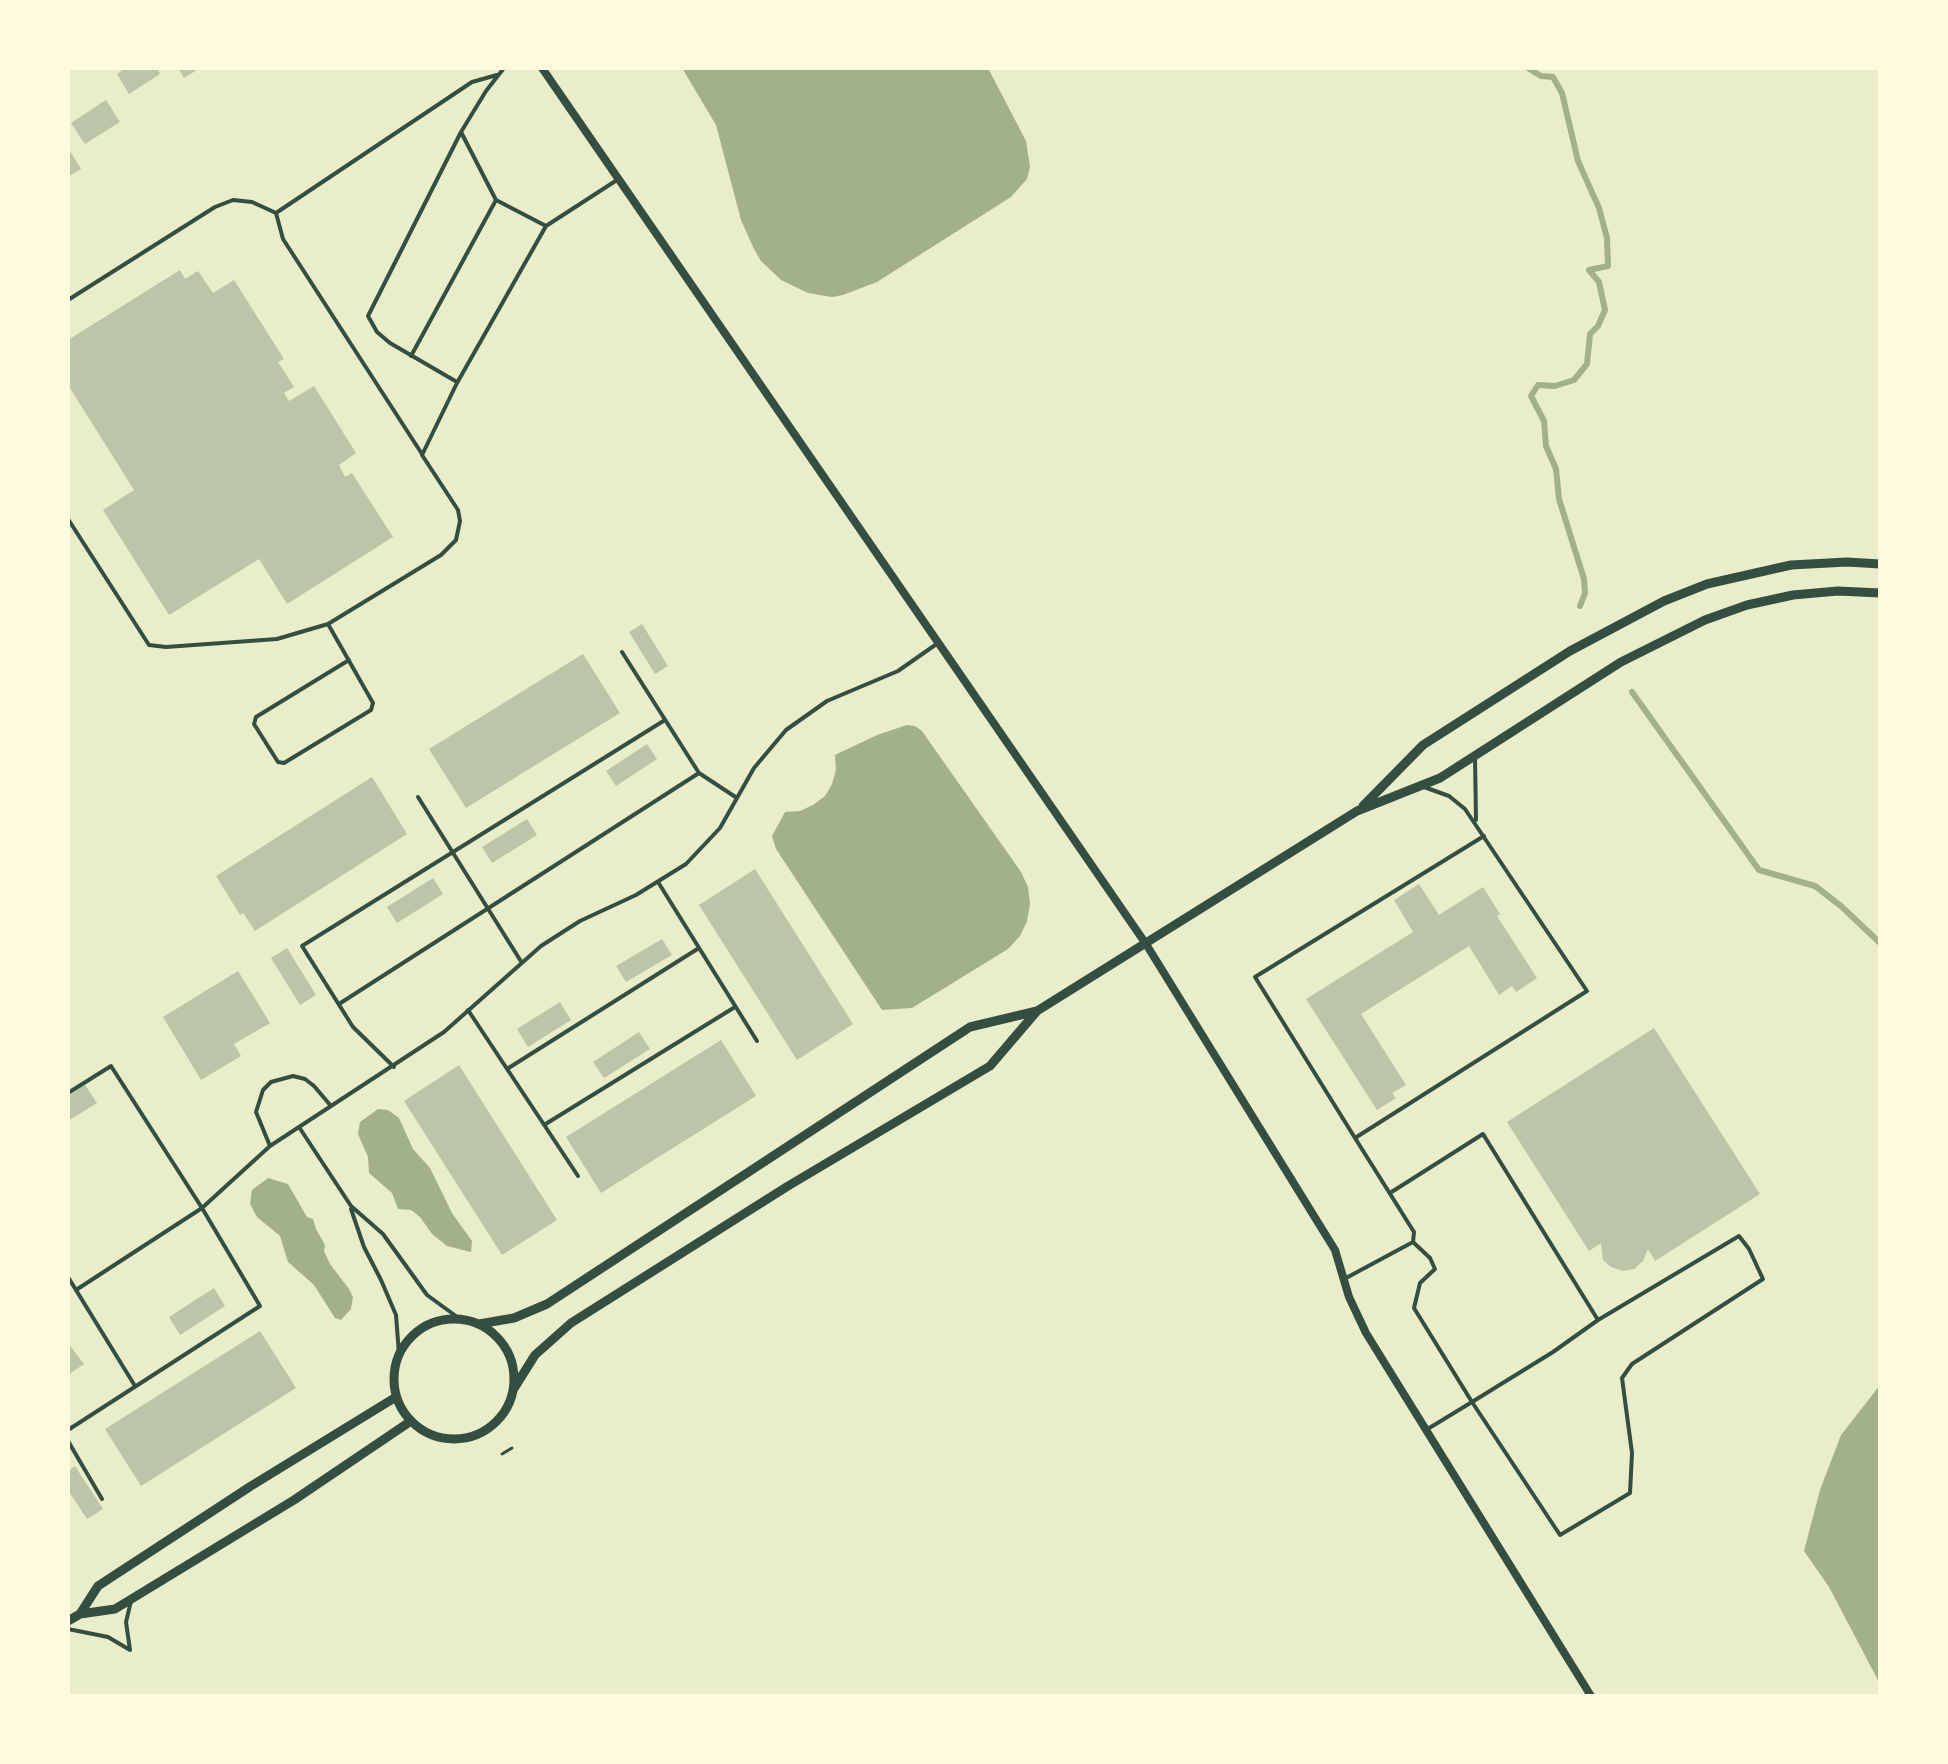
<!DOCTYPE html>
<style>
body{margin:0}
#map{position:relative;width:1948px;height:1764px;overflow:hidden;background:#e9edc9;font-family:"Golos Text",sans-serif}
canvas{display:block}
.frame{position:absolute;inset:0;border:70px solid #fefae0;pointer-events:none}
</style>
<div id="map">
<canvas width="1948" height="1764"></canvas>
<div class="frame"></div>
</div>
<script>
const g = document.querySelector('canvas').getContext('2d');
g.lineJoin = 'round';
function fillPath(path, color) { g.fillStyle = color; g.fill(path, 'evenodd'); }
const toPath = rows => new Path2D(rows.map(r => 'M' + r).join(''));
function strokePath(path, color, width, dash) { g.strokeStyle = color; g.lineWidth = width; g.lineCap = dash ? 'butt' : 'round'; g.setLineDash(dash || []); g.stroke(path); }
const water = toPath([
 [682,68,988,68,1026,141,1030,167,1027,179,1011,197,877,282,843,295,832,297,808,293,781,280,761,261,754,249,741,220,716,125],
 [907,725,915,726,922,731,1021,872,1028,887,1030,904,1027,921,1020,936,1008,949,912,1008,882,1010,776,849,772,836,785,812,800,811,813,805,825,796,832,784,836,770,835,755,877,735],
 [378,1109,388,1110,399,1118,413,1149,430,1168,452,1213,472,1241,471,1252,447,1246,432,1234,420,1217,411,1210,398,1209,392,1193,369,1173,368,1157,358,1134,360,1122],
 [268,1178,288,1184,307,1217,313,1219,316,1229,325,1245,324,1251,330,1264,349,1289,353,1297,351,1309,341,1320,335,1318,314,1285,288,1262,280,1236,257,1217,250,1204,252,1190],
 [1880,1385,1880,1684,1829,1587,1804,1551,1820,1490,1841,1435]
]);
const stream = toPath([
 [1528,68,1541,76,1553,77,1562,93,1578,161,1599,208,1607,238,1608,266,1589,270,1599,282,1605,310,1598,326,1590,334,1587,364,1574,380,1555,386,1538,385,1531,396,1544,421,1546,446,1556,469,1559,499,1584,579,1585,593,1580,606],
 [1632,692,1759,870,1815,886,1841,906,1880,943]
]);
const building = toPath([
 [126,68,157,68,160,74,129,94,117,74],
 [178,68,200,68,184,78],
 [106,100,120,122,85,144,71,123],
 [68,148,81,169,68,177],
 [180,270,185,279,198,271,213,293,234,280,284,359,278,362,294,387,284,393,289,401,314,386,356,453,339,465,345,477,352,473,393,537,287,604,259,559,169,615,103,510,134,490,68,385,68,340],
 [642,624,668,666,655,674,629,632],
 [583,654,620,713,466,808,429,749],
 [647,744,657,759,616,786,606,771],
 [372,777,407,834,255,931,243,913,240,915,216,876],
 [527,819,537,835,492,863,482,847],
 [755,869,853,1024,797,1060,699,905],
 [433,878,443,894,397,923,387,907],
 [1419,884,1439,915,1483,887,1500,914,1497,916,1537,978,1516,992,1512,986,1499,995,1469,946,1361,1014,1406,1085,1392,1093,1396,1098,1377,1110,1306,999,1413,932,1394,900],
 [662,939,672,955,626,982,616,966],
 [287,948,316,995,300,1005,271,958],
 [238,971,270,1023,234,1044,241,1056,201,1080,163,1017],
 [560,1002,571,1020,528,1047,517,1029],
 [1654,1028,1760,1194,1655,1261,1648,1249,1643,1261,1634,1269,1623,1271,1611,1267,1603,1260,1601,1243,1589,1251,1507,1122],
 [639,1032,650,1049,604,1078,593,1062],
 [721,1040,756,1096,601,1193,566,1137],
 [459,1065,557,1220,502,1255,404,1101],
 [85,1085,97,1103,68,1121,68,1096],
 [214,1288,225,1306,180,1335,169,1317],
 [260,1331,296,1388,141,1486,105,1429],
 [68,1343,84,1364,68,1375],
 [75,1466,103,1509,87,1519,68,1490,68,1471]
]);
const path = toPath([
 [502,1454,512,1448]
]);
const service = toPath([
 [461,132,496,200,546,226],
 [276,213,472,82,497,75],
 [68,300,215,207,233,200,252,202,276,213,283,239,422,454],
 [411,356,496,200],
 [457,382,390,343,377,332,368,316,461,132,486,91,504,68],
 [68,519,149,645,166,647,277,639,328,624],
 [622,652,699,773,737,798],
 [349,660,256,717,254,724,278,762,284,763,371,710,373,703,328,624,441,555,456,540,460,521,458,510,422,455,457,383,546,226,617,180],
 [1475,757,1476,820],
 [418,797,522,963],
 [658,882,757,1041],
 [339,1004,699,773],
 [468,1010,578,1176],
 [394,1067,353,1027,302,946,665,720],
 [507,1069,699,948],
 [68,1093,111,1066,202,1208,260,1306,68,1430],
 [544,1125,735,1007],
 [299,1127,351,1206,383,1234,427,1295,460,1319],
 [1355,1138,1255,977,1484,836],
 [270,1146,256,1112,263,1090,271,1082,293,1076,305,1079,314,1086,331,1106],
 [1390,1193,1483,1134,1598,1320,1739,1236,1749,1249,1763,1279,1632,1364,1622,1378,1632,1453,1630,1493,1560,1535,1472,1402,1553,1352,1598,1320],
 [351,1209,364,1247,381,1280,396,1315,399,1354],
 [1413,1242,1430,1258,1435,1269,1420,1283,1414,1308,1472,1402,1426,1430],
 [68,1277,135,1386],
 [1346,1278,1413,1242,1414,1232,1355,1138,1587,991,1465,809,1449,796,1424,787],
 [76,1290,202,1208,270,1146,444,1032,541,946,580,921,636,895,686,864,720,828,754,768,786,730,827,701,898,671,938,643],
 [68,1441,102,1499],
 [68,1629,108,1637,130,1650],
 [130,1650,126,1622,131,1601]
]);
const minor = toPath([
 [542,68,1146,944,1335,1250,1349,1297,1366,1333,1591,1696]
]);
const tertiary = toPath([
 [1363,806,1423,745,1570,651,1664,601,1707,584,1791,565,1847,562,1880,564],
 '394 1379a60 60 0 1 1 120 0a60 60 0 1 1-120 0Z',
 [479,1324,514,1318,547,1304,970,1027,1037,1011],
 [513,1390,535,1355,571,1323,788,1186,990,1066,1037,1011,1357,811,1440,778,1621,662,1705,620,1747,605,1793,595,1838,591,1880,593],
 [80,1614,115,1609,294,1500,411,1421],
 [68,1621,80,1614,98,1586,251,1486,396,1397]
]);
fillPath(water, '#a3b18a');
strokePath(stream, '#a3b18a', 6);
fillPath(building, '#bcc5a7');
strokePath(path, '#344e41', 3);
strokePath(service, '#344e41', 4);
strokePath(minor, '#344e41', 8);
strokePath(tertiary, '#344e41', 9);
</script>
